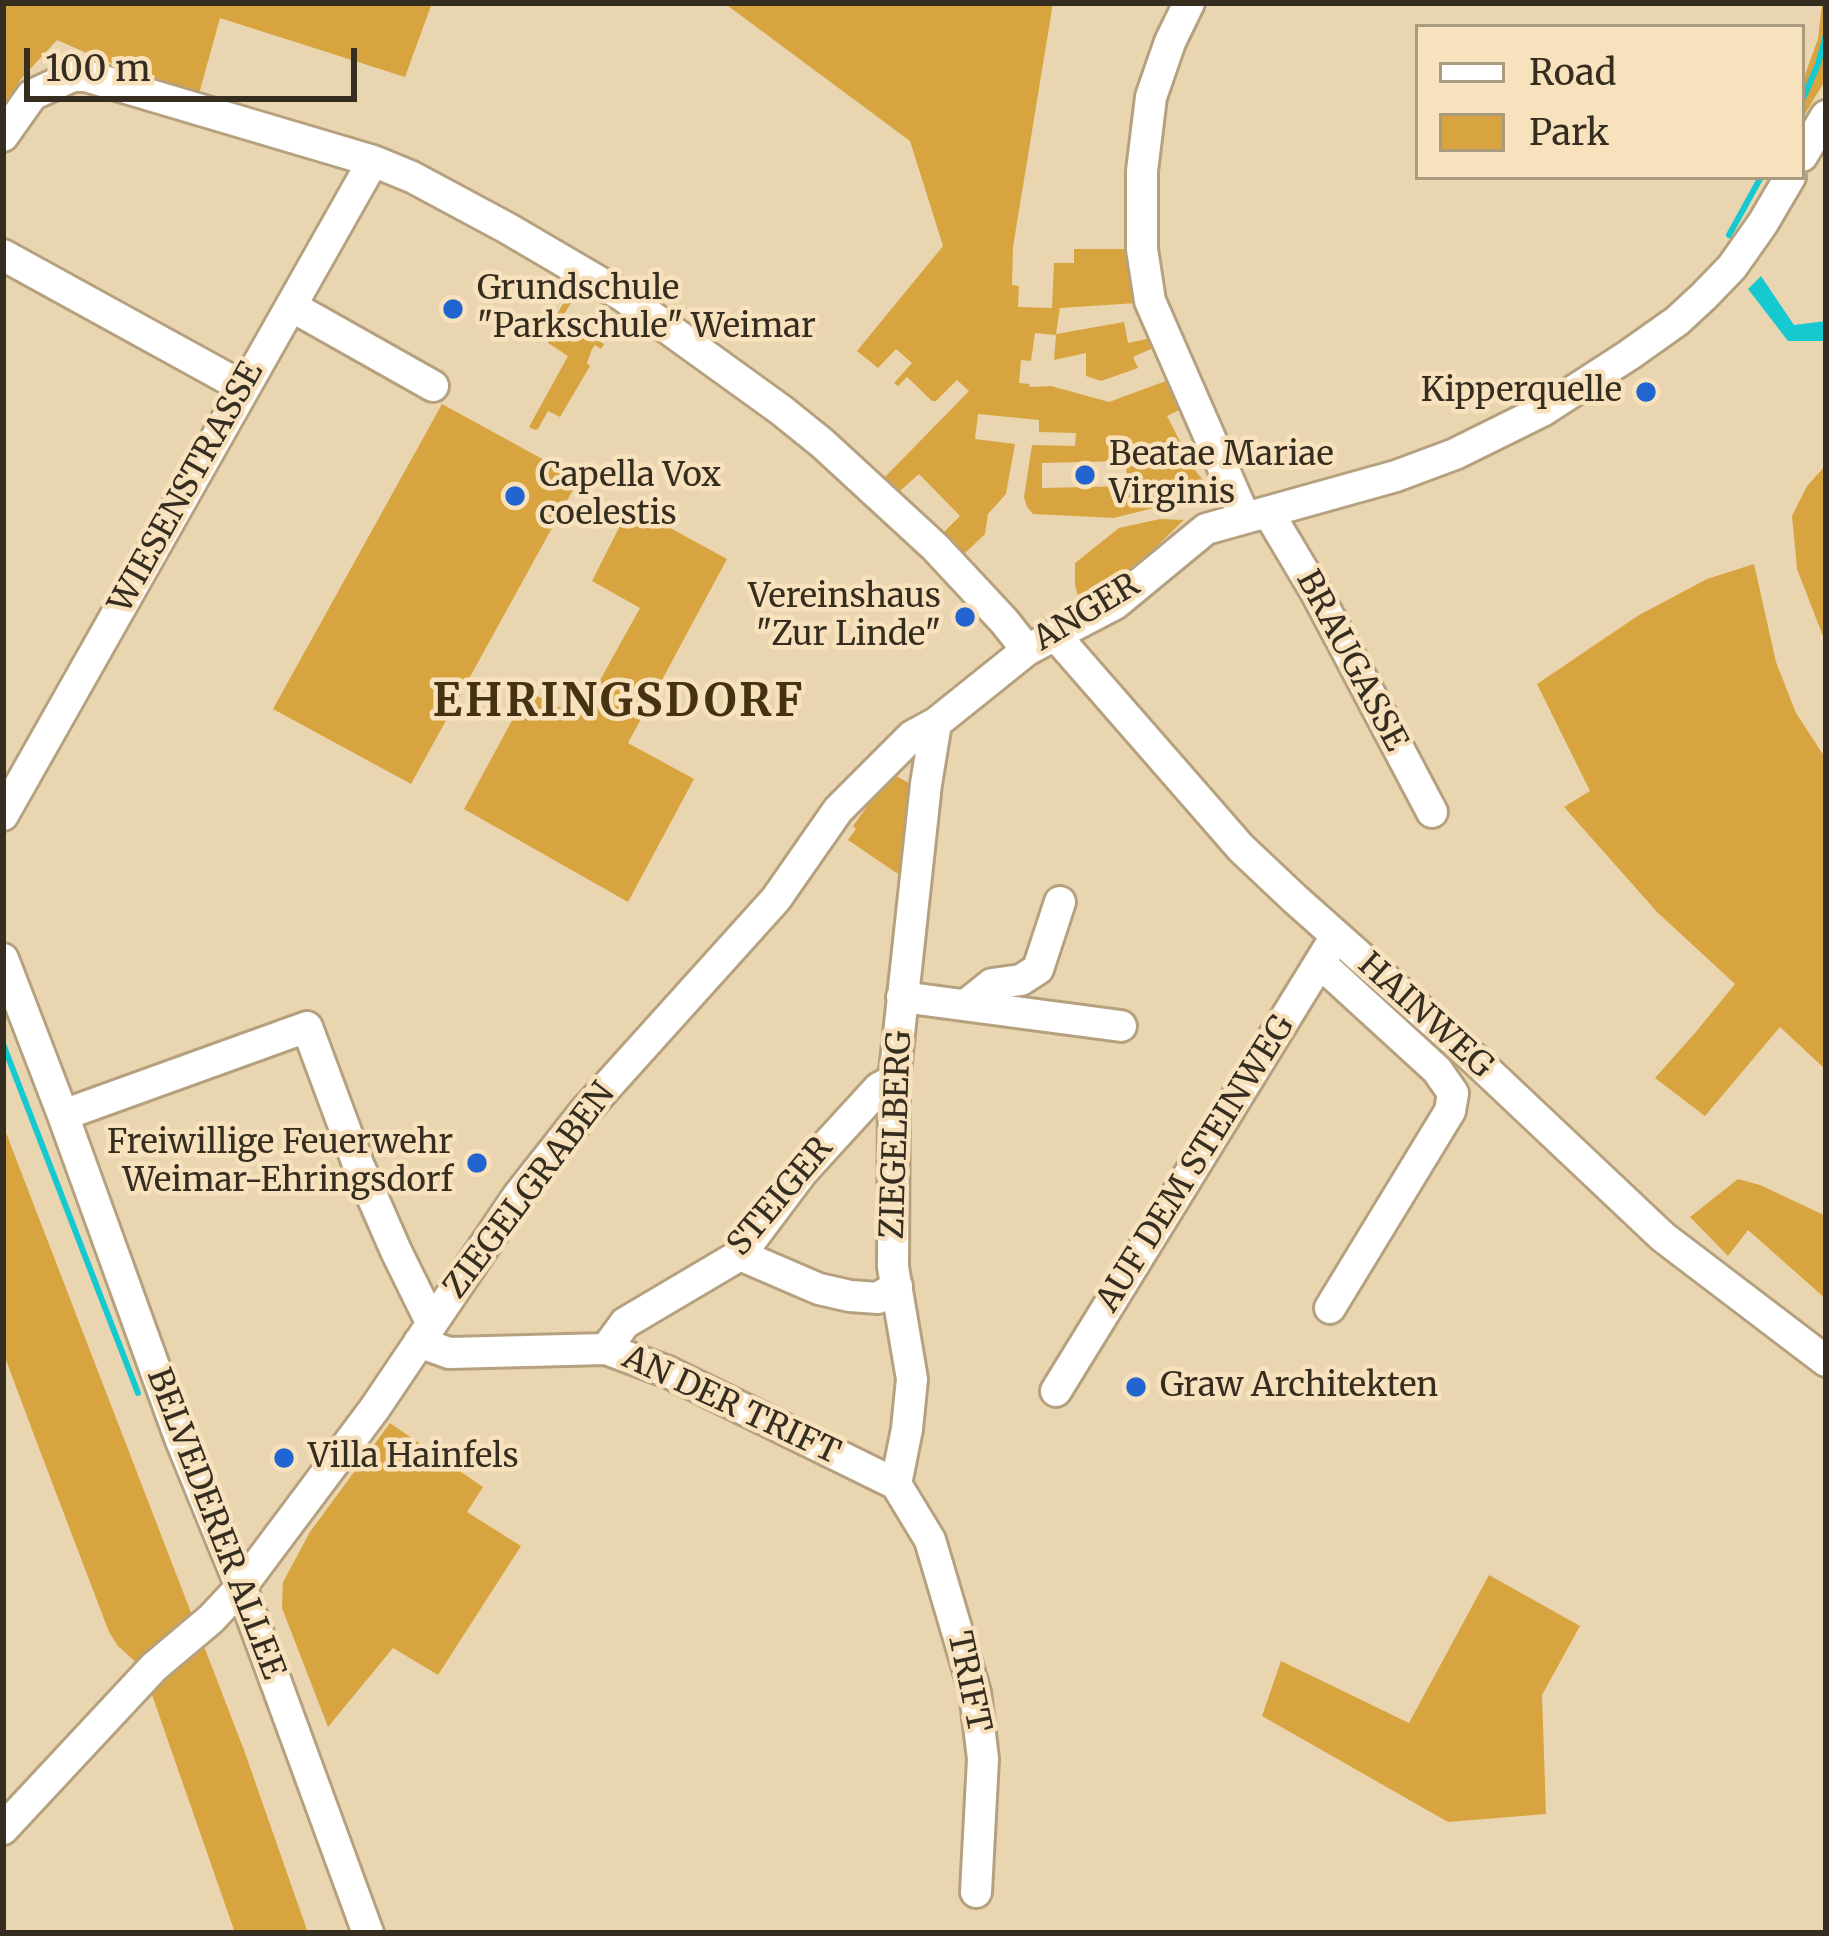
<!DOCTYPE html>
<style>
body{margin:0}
#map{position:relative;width:1829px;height:1936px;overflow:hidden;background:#ead5b1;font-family:Merriweather,serif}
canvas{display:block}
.frame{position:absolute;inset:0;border:6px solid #352d1f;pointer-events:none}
.legend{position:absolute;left:1415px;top:24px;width:390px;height:156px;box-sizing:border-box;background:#f8e2be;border:3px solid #aa9a7e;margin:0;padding:15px 21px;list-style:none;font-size:36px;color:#352d1f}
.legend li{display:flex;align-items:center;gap:24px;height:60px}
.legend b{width:60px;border:3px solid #aa9a7e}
.scale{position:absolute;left:24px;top:48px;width:333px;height:54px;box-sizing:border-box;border:6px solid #352d1f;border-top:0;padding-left:15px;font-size:36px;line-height:42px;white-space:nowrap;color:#352d1f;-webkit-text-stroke:9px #f8e2be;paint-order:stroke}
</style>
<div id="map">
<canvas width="1829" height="1936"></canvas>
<div class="frame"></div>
<ul class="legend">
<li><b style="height:15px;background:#fff"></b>Road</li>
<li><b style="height:33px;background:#d8a440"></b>Park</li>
</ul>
<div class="scale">100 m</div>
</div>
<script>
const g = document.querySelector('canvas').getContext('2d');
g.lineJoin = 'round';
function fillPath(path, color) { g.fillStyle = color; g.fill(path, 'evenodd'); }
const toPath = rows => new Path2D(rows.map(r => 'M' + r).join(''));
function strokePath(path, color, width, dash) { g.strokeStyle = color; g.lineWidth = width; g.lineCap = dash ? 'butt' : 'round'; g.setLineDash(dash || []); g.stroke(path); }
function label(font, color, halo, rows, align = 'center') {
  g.font = font + ' Merriweather,serif'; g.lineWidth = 9; g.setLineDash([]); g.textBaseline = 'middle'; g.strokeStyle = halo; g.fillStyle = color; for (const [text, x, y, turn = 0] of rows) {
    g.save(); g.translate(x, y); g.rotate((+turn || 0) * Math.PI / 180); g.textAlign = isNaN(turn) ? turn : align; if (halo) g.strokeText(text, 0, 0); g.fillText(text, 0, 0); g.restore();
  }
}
const green = toPath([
 [3,3,432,3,405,77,220,18,197,101,57,40,21,79,3,109],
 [724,3,1053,3,1013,247,1012,285,1019,286,1018,307,1052,308,1054,263,1074,263,1074,249,1128,249,1137,303,1060,308,1056,334,1124,322,1128,343,1156,337,1160,345,1133,357,1138,368,1101,381,1086,376,1086,353,1054,360,1056,335,1035,333,1031,361,1021,360,1019,383,1029,384,1030,387,1051,386,1109,402,1174,378,1185,407,1167,416,1187,455,1197,463,1194,469,1207,485,1211,494,1208,497,1196,500,1183,490,1173,503,1114,518,1033,514,1027,507,1024,497,1032,445,1075,446,1076,433,1039,432,1039,420,978,414,975,439,1015,444,1006,494,988,514,985,534,963,555,942,534,960,516,919,474,900,491,885,477,969,391,957,380,936,401,932,401,907,377,898,386,894,383,912,363,896,349,878,368,857,351,943,246,910,141],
 [1126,461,1127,486,1042,488,1042,463],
 [1822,3,1826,3,1826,79,1802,119,1802,83,1818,39],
 [569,293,575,296,562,318,604,344,601,349,595,345,592,349,587,363,590,366,560,417,548,411,538,429,535,430,529,427,568,356,548,343,547,332],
 [442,404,579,479,411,784,273,709],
 [1826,465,1826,644,1797,569,1792,516,1807,486],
 [630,506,727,559,628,743,694,779,628,902,464,809,528,691,579,718,640,608,592,581],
 [1160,519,1184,520,1132,570,1080,603,1075,585,1075,563,1119,528],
 [1754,564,1776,662,1796,713,1826,759,1826,1070,1780,1027,1705,1116,1655,1078,1695,1033,1735,984,1657,912,1564,807,1590,791,1537,684,1639,615,1707,579],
 [896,776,909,783,912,792,900,858,903,859,901,876,848,840,856,829,853,826,881,787],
 [3,1125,244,1750,308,1933,235,1933,143,1669,118,1646,109,1632,34,1435,3,1352],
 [1738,1179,1760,1185,1826,1216,1826,1299,1748,1230,1728,1256,1690,1217],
 [390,1423,483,1487,467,1512,521,1546,438,1675,393,1648,328,1727,282,1608,283,1582,310,1532],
 [1489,1575,1580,1626,1542,1695,1546,1814,1448,1822,1262,1716,1281,1661,1409,1723]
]);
const water = toPath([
 [1761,276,1794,325,1826,321,1826,341,1788,341,1748,289]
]);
const stream = toPath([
 [1802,101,1818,64,1826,35],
 [1729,235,1761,177],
 [3,1044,138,1393]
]);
const minor = toPath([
 [1189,3,1170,42,1151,97,1142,171,1142,249,1150,301,1245,518],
 [3,136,32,95,73,76,86,76,373,161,412,177,507,228,623,296,781,410,822,443,935,547,1004,621,1027,650],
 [1802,156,1826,116],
 [3,255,243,387],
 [291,306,433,386],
 [1268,512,1317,594,1432,812],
 [1056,636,1241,848,1295,899,1466,1051,1663,1237,1826,1361],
 [3,815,373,161],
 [3,959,63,1115,180,1438,241,1587,368,1933],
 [1320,963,1437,1070,1453,1093,1450,1111,1330,1308],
 [902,997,1121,1026],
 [967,1004,992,984,1021,980,1038,969,1060,902],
 [63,1115,307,1027,358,1164,396,1251,431,1322],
 [740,1255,819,1289,850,1296,878,1298,897,1286],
 [419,1342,449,1353,606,1349,668,1372,896,1484],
 [606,1349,625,1323,740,1255,803,1171,879,1088,894,1080],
 [1056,1391,1336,936],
 [896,1484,907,1429,912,1379,893,1267,894,1080,926,784,936,723],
 [896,1484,930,1540,975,1692,983,1759,976,1892],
 [3,1829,154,1667,211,1619,241,1587,375,1408,518,1196,585,1111,776,899,838,810,912,736,936,723,1027,650,1115,604,1206,529,1396,476,1455,454,1544,410,1629,355,1677,321,1704,296,1732,267,1763,223,1790,177]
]);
const markers = [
 [453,309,12,"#2264d0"],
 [1646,392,12,"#2264d0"],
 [1085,475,12,"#2264d0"],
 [515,496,12,"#2264d0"],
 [965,617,12,"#2264d0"],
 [477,1163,12,"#2264d0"],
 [1136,1387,12,"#2264d0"],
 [284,1458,12,"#2264d0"]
];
const poiNames = [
 ["Grundschule",477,290],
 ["\"Parkschule\" Weimar",477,328],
 ["Kipperquelle",1622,392,"right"],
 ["Beatae Mariae",1109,456],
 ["Virginis",1109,494],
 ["Capella Vox",539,477],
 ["coelestis",539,515],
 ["Vereinshaus",941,598,"right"],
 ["\"Zur Linde\"",941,636,"right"],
 ["Freiwillige Feuerwehr",453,1144,"right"],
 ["Weimar-Ehringsdorf",453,1182,"right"],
 ["Graw Architekten",1160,1387],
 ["Villa Hainfels",308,1458]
];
const streetNames = [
 ["WIESENSTRASSE",187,488,-61],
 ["ANGER",1087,613,-31],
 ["BRAUGASSE",1351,661,62],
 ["HAINWEG",1425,1016,42],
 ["ZIEGELBERG",897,1135,-88],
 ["AUF DEM STEINWEG",1196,1164,-58],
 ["ZIEGELGRABEN",530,1191,-53],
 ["STEIGER",781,1197,-50],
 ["AN DER TRIFT",731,1406,25],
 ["BELVEDERER ALLEE",215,1524,69],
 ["TRIFT",968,1682,78]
];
const districtNames = [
 ["EHRINGSDORF",619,703]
];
fillPath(green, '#d8a440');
fillPath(water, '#16c8d0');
strokePath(stream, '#16c8d0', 6);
strokePath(minor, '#b6a17f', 36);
strokePath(minor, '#fff', 30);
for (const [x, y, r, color] of markers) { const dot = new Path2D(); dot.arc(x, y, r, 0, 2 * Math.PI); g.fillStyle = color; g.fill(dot); strokePath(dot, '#f8e2be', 4.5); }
label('33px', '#352d1f', '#f8e2be', poiNames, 'left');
label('33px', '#352d1f', '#f8e2be', streetNames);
g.letterSpacing = '3px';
label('bold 45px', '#443212', '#f8e2be', districtNames);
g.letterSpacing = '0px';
</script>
